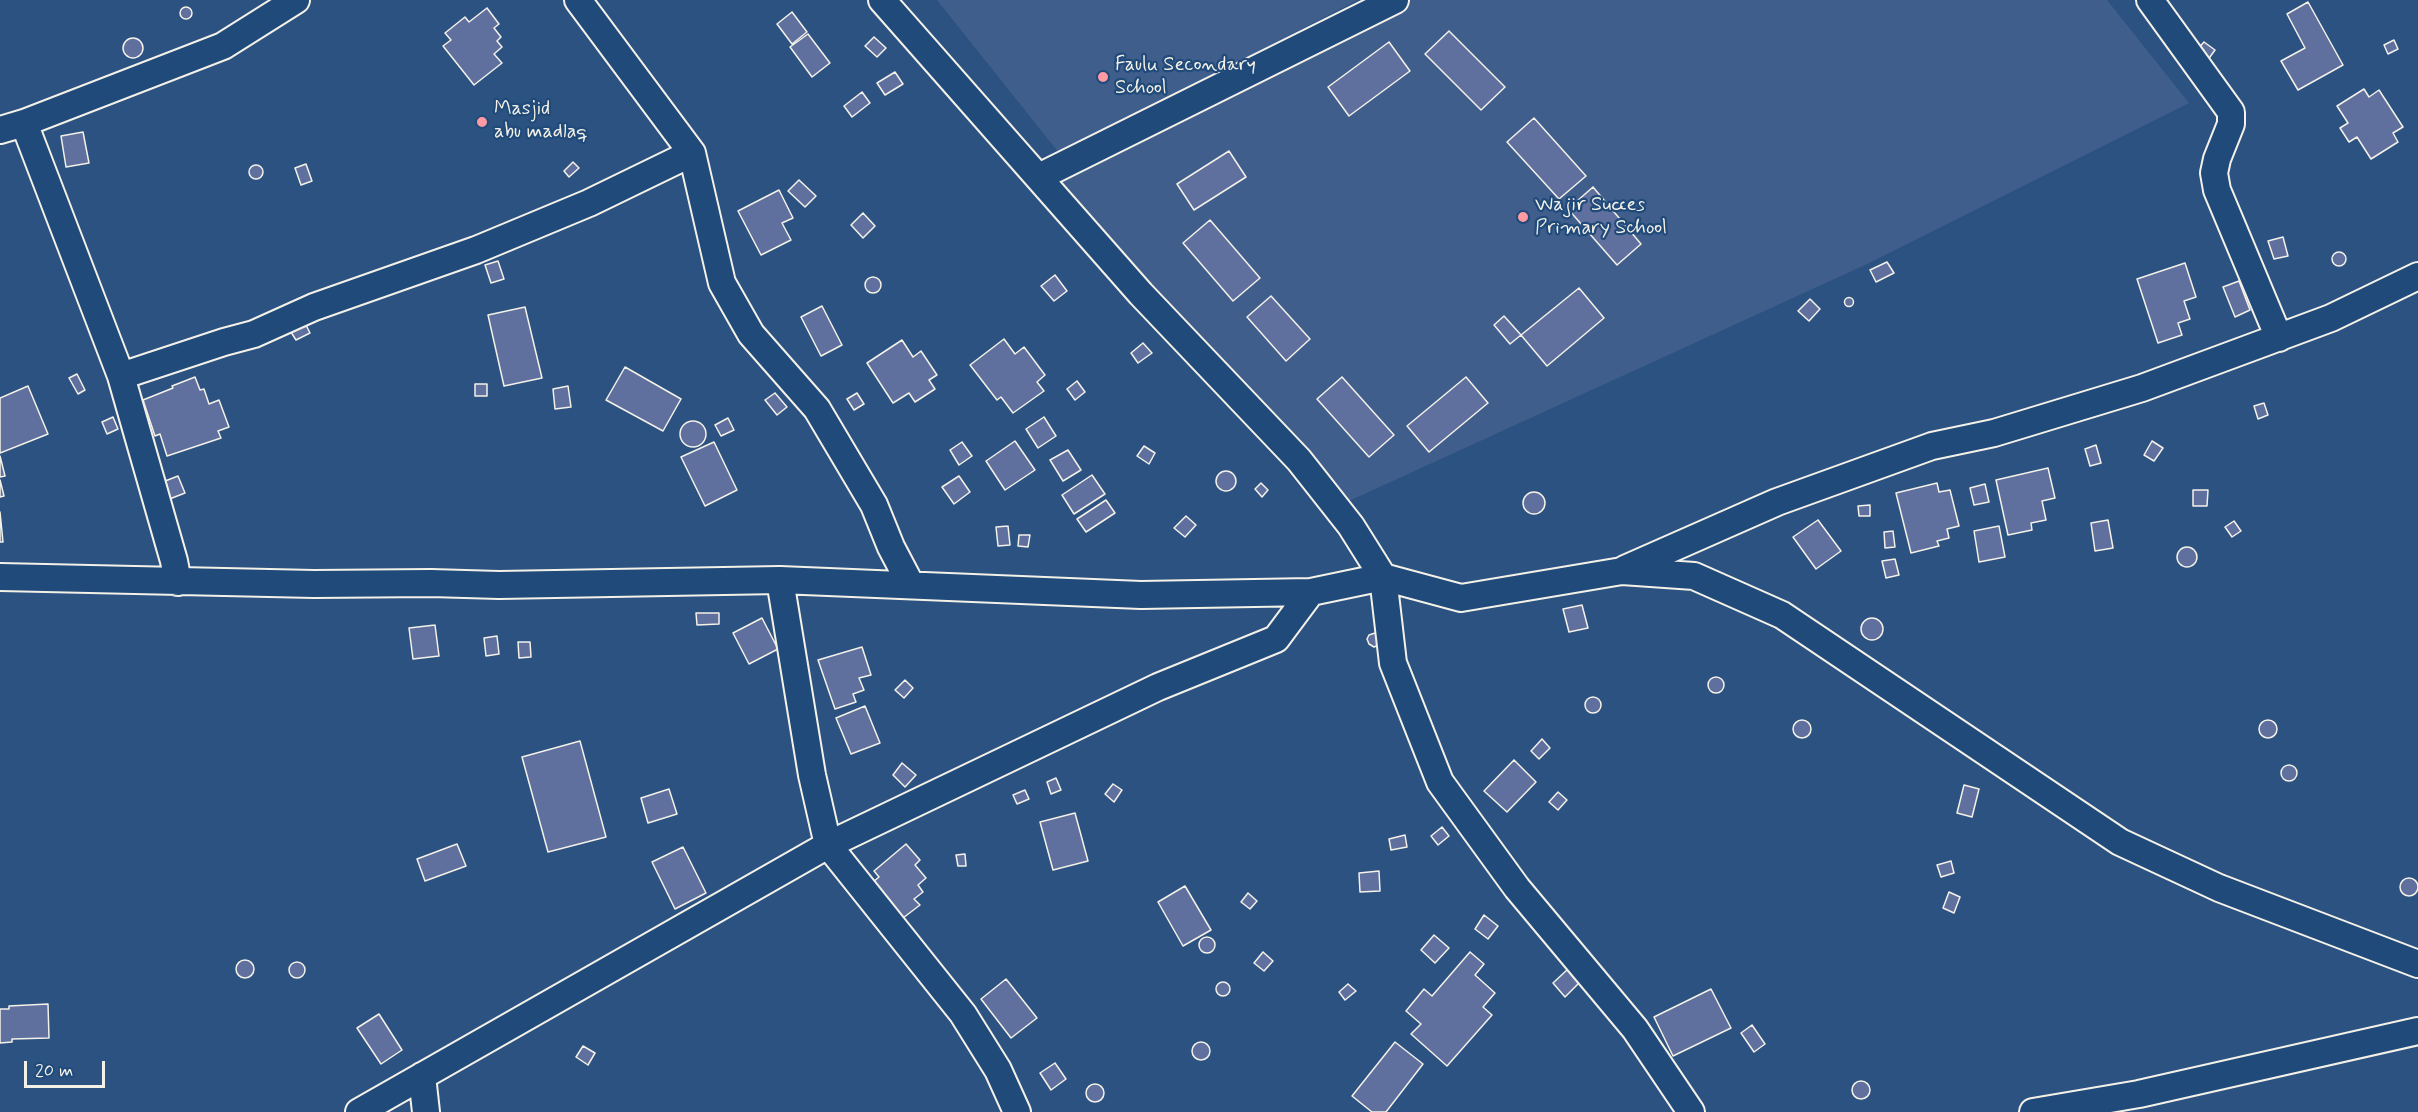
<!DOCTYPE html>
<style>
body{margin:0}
#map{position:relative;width:2418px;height:1112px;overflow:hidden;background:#2c5281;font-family:Mynerve,sans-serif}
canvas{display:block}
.scale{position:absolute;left:24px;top:1061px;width:81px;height:27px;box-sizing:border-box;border:3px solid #f4f1e8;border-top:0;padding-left:8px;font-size:18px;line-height:21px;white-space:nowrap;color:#f4f1e8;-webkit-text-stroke:4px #1f4a7a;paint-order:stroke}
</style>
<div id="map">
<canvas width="2418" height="1112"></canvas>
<div class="scale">20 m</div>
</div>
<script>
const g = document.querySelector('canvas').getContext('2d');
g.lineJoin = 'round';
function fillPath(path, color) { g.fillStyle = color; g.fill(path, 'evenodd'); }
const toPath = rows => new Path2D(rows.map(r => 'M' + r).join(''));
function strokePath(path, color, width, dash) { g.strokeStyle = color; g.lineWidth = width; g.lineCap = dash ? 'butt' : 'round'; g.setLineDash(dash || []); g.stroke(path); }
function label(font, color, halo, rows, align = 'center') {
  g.font = font + ' Mynerve,sans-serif'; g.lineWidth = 4.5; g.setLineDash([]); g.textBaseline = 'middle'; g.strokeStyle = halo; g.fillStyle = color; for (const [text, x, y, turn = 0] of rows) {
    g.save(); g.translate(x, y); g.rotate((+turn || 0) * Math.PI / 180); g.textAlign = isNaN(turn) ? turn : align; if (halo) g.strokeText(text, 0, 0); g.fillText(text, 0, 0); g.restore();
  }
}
const built = toPath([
 [937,0,1358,0,1059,153],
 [1409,0,2107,0,2189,103,1865,265,1349,501,1049,178]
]);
const building = toPath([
 [2308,2,2343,65,2298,90,2281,61,2305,48,2287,14,2308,2],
 '180 13a6 6 0 1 1 12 0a6 6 0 1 1-12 0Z',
 [487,8,499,24,494,28,501,37,497,41,502,47,494,54,502,63,474,85,443,46,451,40,445,33,465,17,469,22,487,8],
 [792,12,807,32,792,44,777,24,792,12],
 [1449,31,1505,87,1481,110,1425,54,1449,31],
 [808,34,830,63,812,77,790,47,808,34],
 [874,37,886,48,877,57,865,46,874,37],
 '123 48a10 10 0 1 1 20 0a10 10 0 1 1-20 0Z',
 [2394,40,2398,49,2388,54,2384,45,2394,40],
 [1389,42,1410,71,1349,116,1328,87,1389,42],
 [2204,42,2215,50,2207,61,2195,52,2204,42],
 [895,72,903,84,885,95,877,83,895,72],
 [2364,89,2369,97,2379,90,2403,127,2393,133,2398,142,2371,159,2357,137,2349,142,2340,128,2348,123,2337,106,2364,89],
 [862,92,870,103,852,117,844,106,862,92],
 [1534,118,1586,176,1559,199,1507,142,1534,118],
 [83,132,89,163,66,167,61,136,83,132],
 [1229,151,1246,177,1194,210,1177,184,1229,151],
 [573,162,579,168,569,177,564,171,573,162],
 [306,164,312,181,301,185,295,168,306,164],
 '249 172a7 7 0 1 1 14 0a7 7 0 1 1-14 0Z',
 [799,180,816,196,805,207,788,191,799,180],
 [1593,187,1641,244,1617,265,1568,209,1593,187],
 [779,190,793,218,782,223,791,240,761,255,738,211,779,190],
 [863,213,875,226,863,238,851,225,863,213],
 [1210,220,1260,278,1233,301,1183,243,1210,220],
 [2283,237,2288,256,2274,259,2268,241,2283,237],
 '2332 259a7 7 0 1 1 14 0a7 7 0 1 1-14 0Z',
 [498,261,504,279,491,283,485,265,498,261],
 [1887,262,1894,273,1876,282,1870,270,1887,262],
 [2185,263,2196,297,2184,301,2190,319,2178,323,2182,335,2158,343,2137,279,2185,263],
 [1055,275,1067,291,1054,301,1041,286,1055,275],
 '865 285a8 8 0 1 1 16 0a8 8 0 1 1-16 0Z',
 [2239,281,2250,310,2235,317,2223,287,2239,281],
 [1579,288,1604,318,1547,366,1521,335,1579,288],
 [1271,296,1310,339,1286,361,1247,317,1271,296],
 '1844.5 302a4.5 4.5 0 1 1 9 0a4.5 4.5 0 1 1-9 0Z',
 [1810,299,1820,309,1809,321,1798,311,1810,299],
 [822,306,842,345,821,356,801,317,822,306],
 [525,307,542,378,504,386,488,315,525,307],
 [1504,316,1521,335,1510,344,1494,325,1504,316],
 [304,321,310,333,296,340,289,329,304,321],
 [1004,339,1015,354,1024,347,1045,375,1037,382,1044,391,1013,413,1001,397,997,400,970,365,1004,339],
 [902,340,913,357,921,351,937,375,929,380,935,389,915,402,909,393,893,403,867,363,902,340],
 [1143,343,1152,353,1138,363,1131,353,1143,343],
 [625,367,681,399,663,431,606,400,625,367],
 [77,374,85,390,78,394,69,378,77,374],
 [195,377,200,390,204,389,209,404,219,400,229,427,218,431,221,438,167,456,160,434,155,436,143,400,173,388,172,386,195,377],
 [1342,377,1394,435,1369,457,1317,399,1342,377],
 [1466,377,1488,403,1429,452,1407,426,1466,377],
 [1077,381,1085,392,1075,400,1067,389,1077,381],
 [475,384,487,384,487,396,475,396,475,384],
 [28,386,48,434,0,453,0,398,28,386],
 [568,386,571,407,555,409,553,389,568,386],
 [775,393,787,407,777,415,765,400,775,393],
 [857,393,864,404,854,410,847,399,857,393],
 [2264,403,2268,415,2258,419,2254,406,2264,403],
 [113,417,118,429,107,434,102,422,113,417],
 [1044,417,1056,436,1038,448,1026,429,1044,417],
 [728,418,734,430,721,436,715,425,728,418],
 '680 434a13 13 0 1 1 26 0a13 13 0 1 1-26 0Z',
 [1015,441,1035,470,1005,490,986,461,1015,441],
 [2152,441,2163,448,2154,461,2144,455,2152,441],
 [714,442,737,490,705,506,681,457,714,442],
 [962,442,972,456,959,465,950,450,962,442],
 [2096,445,2101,463,2090,466,2085,449,2096,445],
 [1144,446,1155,453,1149,464,1137,456,1144,446],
 [1068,450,1081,470,1063,481,1050,460,1068,450],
 [0,456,5,476,0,477,0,456],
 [2048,468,2055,498,2042,501,2046,520,2031,523,2032,530,2008,535,1996,480,2048,468],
 '1216 481a10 10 0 1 1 20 0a10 10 0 1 1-20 0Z',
 [1092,475,1105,494,1074,514,1062,495,1092,475],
 [178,476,185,493,167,500,160,483,178,476],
 [959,476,970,492,954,504,942,487,959,476],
 [0,480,4,496,0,497,0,480],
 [1261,483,1268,490,1262,497,1255,489,1261,483],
 [1937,483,1939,492,1950,490,1959,526,1947,529,1949,538,1937,541,1939,546,1911,553,1896,493,1937,483],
 [1985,484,1989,502,1974,505,1970,488,1985,484],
 [2193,490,2208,490,2207,506,2193,506,2193,490],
 '1523 503a11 11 0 1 1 22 0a11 11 0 1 1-22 0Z',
 [1106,500,1115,513,1086,532,1077,519,1106,500],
 [1870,505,1870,516,1859,516,1858,506,1870,505],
 [0,512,3,542,0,542,0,512],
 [1186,516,1196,525,1185,537,1174,528,1186,516],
 [1818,520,1841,551,1816,569,1793,537,1818,520],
 [2108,520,2113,548,2095,551,2091,523,2108,520],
 [2234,521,2241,531,2232,537,2225,527,2234,521],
 [1008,526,1010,545,998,546,996,527,1008,526],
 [1999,526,2005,557,1979,562,1974,531,1999,526],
 [1893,531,1895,547,1885,548,1884,532,1893,531],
 [1019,535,1030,535,1028,547,1018,546,1019,535],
 '2177 557a10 10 0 1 1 20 0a10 10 0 1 1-20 0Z',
 [1895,559,1899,575,1886,578,1882,561,1895,559],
 [1582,605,1588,628,1569,632,1563,609,1582,605],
 [696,613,719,613,719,624,697,625,696,613],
 [762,618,778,649,749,664,733,633,762,618],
 '1861 629a11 11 0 1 1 22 0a11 11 0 1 1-22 0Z',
 [435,625,439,656,413,659,409,628,435,625],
 [1375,633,1379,635,1379,645,1374,647,1369,644,1367,639,1369,635,1375,633],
 [497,636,499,654,486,656,484,638,497,636],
 [518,642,530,642,531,657,519,658,518,642],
 [862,647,871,675,859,678,864,690,853,694,856,702,835,709,818,660,862,647],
 '1708 685a8 8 0 1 1 16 0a8 8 0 1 1-16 0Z',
 [905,680,913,688,904,698,895,690,905,680],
 '1585 705a8 8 0 1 1 16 0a8 8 0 1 1-16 0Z',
 [865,706,880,743,851,754,836,718,865,706],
 '1793 729a9 9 0 1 1 18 0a9 9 0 1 1-18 0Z',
 '2259 729a9 9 0 1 1 18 0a9 9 0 1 1-18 0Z',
 [1542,739,1550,748,1539,759,1531,751,1542,739],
 [580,741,606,837,548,852,522,757,580,741],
 [1514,760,1536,782,1507,812,1484,791,1514,760],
 [902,763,916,775,905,787,893,775,902,763],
 '2281 773a8 8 0 1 1 16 0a8 8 0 1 1-16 0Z',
 [1056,778,1061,790,1051,794,1047,782,1056,778],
 [1113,784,1122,790,1114,802,1105,794,1113,784],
 [1964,785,1979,789,1972,817,1957,813,1964,785],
 [669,789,677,814,648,823,641,798,669,789],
 [1025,790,1029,799,1017,804,1013,795,1025,790],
 [1558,792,1567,800,1558,810,1549,802,1558,792],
 [1075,813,1088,861,1053,870,1040,822,1075,813],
 [1442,827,1449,836,1438,845,1431,836,1442,827],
 [1405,835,1407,847,1391,850,1389,839,1405,835],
 [457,844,466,866,425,881,417,859,457,844],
 [906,844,920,860,915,865,926,878,918,885,923,892,914,899,920,905,903,918,873,882,879,877,874,871,906,844],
 [683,847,706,893,675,909,652,862,683,847],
 [965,854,966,866,958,866,956,855,965,854],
 [1951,861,1954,873,1941,877,1937,865,1951,861],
 [1379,871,1380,891,1360,892,1359,873,1379,871],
 '2400 887a9 9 0 1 1 18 0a9 9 0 1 1-18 0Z',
 [1185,886,1211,930,1183,946,1158,902,1185,886],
 [1949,892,1960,897,1954,913,1943,908,1949,892],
 [1248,893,1257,901,1250,909,1241,902,1248,893],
 [1484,915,1498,926,1488,939,1475,929,1484,915],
 [1434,935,1449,948,1435,963,1421,950,1434,935],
 '1199 945a8 8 0 1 1 16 0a8 8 0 1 1-16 0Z',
 [1263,952,1273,961,1264,971,1254,963,1263,952],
 [1470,952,1484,964,1475,975,1495,993,1483,1007,1492,1015,1447,1066,1411,1034,1421,1024,1406,1011,1424,989,1432,996,1470,952],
 '236 969a9 9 0 1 1 18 0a9 9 0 1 1-18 0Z',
 '289 970a8 8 0 1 1 16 0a8 8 0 1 1-16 0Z',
 [1568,969,1580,982,1565,997,1553,983,1568,969],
 [1006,979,1037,1018,1011,1038,981,999,1006,979],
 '1216 989a7 7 0 1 1 14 0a7 7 0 1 1-14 0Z',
 [1348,984,1356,991,1345,1000,1339,992,1348,984],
 [1711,989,1731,1028,1673,1056,1654,1017,1711,989],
 [48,1004,49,1038,12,1039,12,1042,0,1043,0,1009,9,1009,9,1006,48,1004],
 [379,1014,402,1050,381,1064,357,1028,379,1014],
 [1752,1025,1765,1044,1754,1052,1741,1033,1752,1025],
 [1395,1042,1423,1064,1386,1112,1372,1112,1352,1096,1395,1042],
 '1192 1051a9 9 0 1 1 18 0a9 9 0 1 1-18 0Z',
 [583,1046,595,1053,588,1065,576,1057,583,1046],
 [1055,1063,1066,1079,1051,1090,1040,1073,1055,1063],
 '1852 1090a9 9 0 1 1 18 0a9 9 0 1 1-18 0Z',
 '1086 1093a9 9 0 1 1 18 0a9 9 0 1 1-18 0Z'
]);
const minor = toPath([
 [578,0,692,153,722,283,751,334,817,409,874,505,891,547,911,585],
 [882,0,1141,294,1299,460,1351,526,1383,577,1393,663,1440,782,1517,888,1635,1029,1691,1112],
 [2150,0,2231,112,2231,124,2217,159,2214,173,2217,190,2279,338],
 [24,123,121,376],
 [0,130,24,123,223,46,296,0],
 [1039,177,1395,0],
 [1625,569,1777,502,1932,446,1994,433,2142,388,2331,318,2418,276],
 [0,577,314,584,431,583,499,585,780,580,1141,595,1311,592,1383,577,1461,598,1622,571,1694,576,1782,615,2120,842,2219,888,2418,964],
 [780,580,812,775,828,845,963,1014,998,1070,1017,1112],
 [178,582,174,561,121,376,224,342,254,334,314,307,476,250,589,203,692,153],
 [422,1076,426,1112],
 [359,1112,828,845,1158,687,1276,639,1311,592],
 [2033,1112,2139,1094,2418,1031]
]);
const markers = [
 [1103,77,6,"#ff9aa2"],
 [482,122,6,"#ff9aa2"],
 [1523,217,6,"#ff9aa2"]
];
const poiNames = [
 ["Faulu Secondary",1115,66],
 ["School",1115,89],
 ["Masjid",494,110],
 ["abu madlaq",494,133],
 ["Wajir Succes",1535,206],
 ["Primary School",1535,229]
];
fillPath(built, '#3f5e8c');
fillPath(building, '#5f709f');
strokePath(building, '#f4f1e8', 1.5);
strokePath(minor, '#f4f1e8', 30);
strokePath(minor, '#1f4a7a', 26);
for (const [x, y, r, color] of markers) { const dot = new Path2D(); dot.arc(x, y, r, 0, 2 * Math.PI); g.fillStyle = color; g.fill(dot); strokePath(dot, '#1f4a7a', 2); }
label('20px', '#f4f1e8', '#1f4a7a', poiNames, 'left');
</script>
